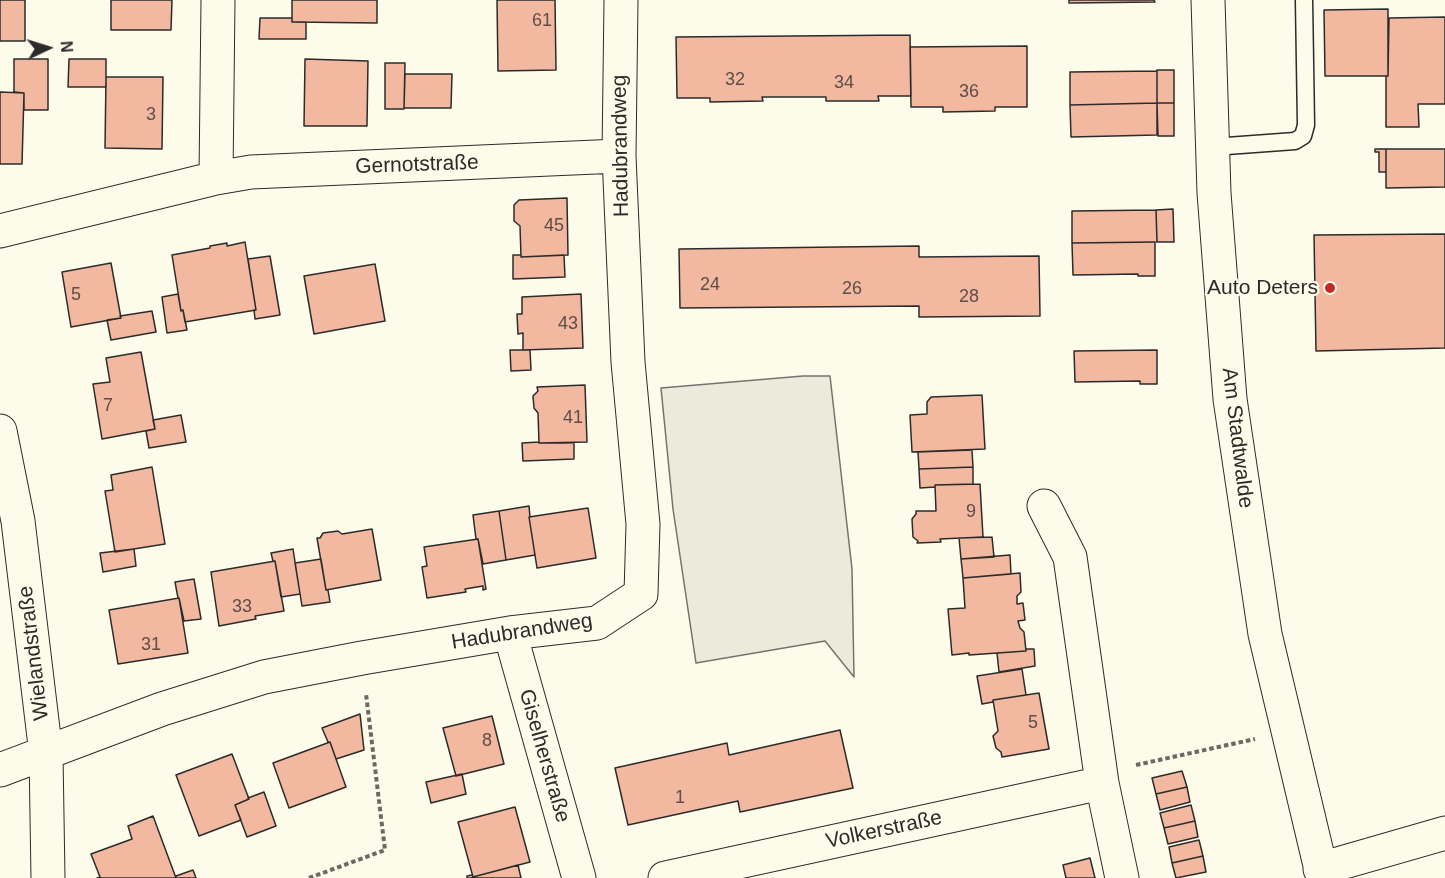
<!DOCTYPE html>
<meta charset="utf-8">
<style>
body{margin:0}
#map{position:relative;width:1445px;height:878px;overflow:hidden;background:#fdfbea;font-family:Helvetica,sans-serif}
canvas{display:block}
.north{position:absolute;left:18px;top:18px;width:60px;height:60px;-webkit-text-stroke:4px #fdfbea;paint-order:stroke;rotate:86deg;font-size:16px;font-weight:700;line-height:24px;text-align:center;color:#2b2b2b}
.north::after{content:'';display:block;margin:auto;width:21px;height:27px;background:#2b2b2b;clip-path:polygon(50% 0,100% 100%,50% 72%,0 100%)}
</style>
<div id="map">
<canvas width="1445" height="878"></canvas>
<div class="north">N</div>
</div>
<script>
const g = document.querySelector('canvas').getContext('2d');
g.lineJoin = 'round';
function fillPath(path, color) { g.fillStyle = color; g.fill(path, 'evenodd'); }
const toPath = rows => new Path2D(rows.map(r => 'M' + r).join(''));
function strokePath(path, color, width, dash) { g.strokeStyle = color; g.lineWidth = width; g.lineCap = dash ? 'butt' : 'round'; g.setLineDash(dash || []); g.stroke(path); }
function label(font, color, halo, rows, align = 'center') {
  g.font = font + ' Helvetica,sans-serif'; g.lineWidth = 4.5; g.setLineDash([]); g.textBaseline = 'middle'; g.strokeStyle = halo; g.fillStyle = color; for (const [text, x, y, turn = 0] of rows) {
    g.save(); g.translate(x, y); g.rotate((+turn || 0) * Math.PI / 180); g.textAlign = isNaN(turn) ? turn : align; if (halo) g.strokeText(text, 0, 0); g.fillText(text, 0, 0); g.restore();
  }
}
const green = toPath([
 [803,376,830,376,852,569,854,677,825,641,696,663,673,509,661,388,803,376]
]);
const building = toPath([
 [0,0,25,0,25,41,0,41,0,0],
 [111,0,172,0,171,30,111,30,111,0],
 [292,0,377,0,377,23,292,22,292,0],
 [497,0,555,0,556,70,498,71,497,0],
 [1069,0,1154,0,1155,2,1069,3,1069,0],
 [1388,9,1388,76,1325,76,1324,10,1388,9],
 [1445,17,1445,104,1418,104,1419,127,1386,127,1386,76,1388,76,1389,18,1445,17],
 [260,18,292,18,292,22,306,22,306,39,259,39,260,18],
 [910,35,911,96,878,96,879,101,826,101,826,97,762,97,763,101,710,102,710,98,677,98,676,37,910,35],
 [1027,46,1027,107,995,107,995,111,943,112,943,107,911,107,910,47,1027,46],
 [14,59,48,59,48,110,24,110,24,93,14,92,14,59],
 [69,59,106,59,106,87,68,87,69,59],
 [305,59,368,61,367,126,304,126,305,59],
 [385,63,405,63,404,109,385,109,385,63],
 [1157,70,1174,70,1174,103,1157,103,1157,70],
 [1157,71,1157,103,1070,105,1070,72,1157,71],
 [405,74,452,74,451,108,404,108,405,74],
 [106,77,163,77,162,149,105,148,106,77],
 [0,92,24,93,22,164,0,164,0,92],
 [1157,103,1157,135,1071,137,1070,105,1157,103],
 [1157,103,1174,103,1174,136,1158,136,1157,103],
 [1375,149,1386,149,1386,172,1379,172,1379,152,1375,152,1375,149],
 [1386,149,1445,149,1445,187,1386,188,1386,149],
 [567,198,568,255,521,257,520,226,514,221,514,205,519,200,567,198],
 [1173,209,1174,242,1157,242,1156,210,1173,209],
 [1156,210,1157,242,1072,243,1072,211,1156,210],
 [1445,234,1445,348,1316,351,1314,235,1445,234],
 [245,242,256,310,185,322,183,310,181,311,172,255,210,248,210,246,227,243,227,246,245,242],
 [1155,242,1155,276,1138,276,1138,274,1073,275,1072,243,1155,242],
 [919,246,919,257,1039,256,1040,316,919,317,919,306,680,308,679,249,919,246],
 [513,255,521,255,521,257,564,255,565,277,513,279,513,255],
 [270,256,280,315,255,319,254,310,256,310,248,259,270,256],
 [111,263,121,318,71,327,62,272,111,263],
 [375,264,385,321,314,334,304,276,375,264],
 [178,294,181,311,183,310,187,330,167,333,162,297,178,294],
 [581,294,583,348,523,350,523,333,518,334,517,314,522,314,522,297,581,294],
 [152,311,156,332,111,340,107,320,121,318,120,316,152,311],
 [510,350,530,350,531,370,511,371,510,350],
 [1157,350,1157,384,1140,384,1140,381,1075,382,1074,351,1157,350],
 [141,352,155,429,102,439,93,384,110,382,106,358,141,352],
 [585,385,587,442,539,443,538,413,534,408,533,396,538,391,537,387,585,385],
 [982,395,985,449,912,452,910,415,927,414,927,402,931,397,982,395],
 [181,415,186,442,149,448,146,431,155,429,153,420,181,415],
 [539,442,539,443,574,443,574,459,523,461,522,443,539,442],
 [972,450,973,467,919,469,918,452,972,450],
 [152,467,165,544,115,552,105,491,113,490,111,475,152,467],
 [973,467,973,484,935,485,935,487,920,488,919,469,973,467],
 [980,484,983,537,940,539,941,542,917,543,918,541,913,537,912,519,916,514,916,511,936,511,935,485,980,484],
 [529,506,530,517,529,517,535,555,506,560,499,511,529,506],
 [588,508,596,558,537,568,529,517,588,508],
 [499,511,506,560,483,564,478,539,476,539,473,515,499,511],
 [372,529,381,580,326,590,317,538,320,538,323,533,338,531,342,534,372,529],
 [992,537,994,557,961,559,959,538,992,537],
 [478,539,486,589,483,590,483,586,465,589,466,592,427,598,422,567,427,566,424,547,478,539],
 [134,549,136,566,103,572,100,553,134,549],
 [293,549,300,594,281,597,275,561,273,561,271,553,293,549],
 [1010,555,1011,574,963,578,961,559,1010,555],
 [321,559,326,590,328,590,330,602,302,606,295,563,321,559],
 [275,561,284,611,255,616,256,619,219,626,211,572,275,561],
 [1020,573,1021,592,1017,596,1017,604,1023,603,1025,620,1018,621,1020,628,1024,632,1026,651,969,655,969,653,952,655,948,609,965,608,963,578,1020,573],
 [194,579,201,619,184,621,179,598,178,598,175,582,194,579],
 [179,598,188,653,118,664,109,610,179,598],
 [1026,649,1034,649,1035,666,999,672,997,653,1026,651,1026,649],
 [1022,669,1026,695,993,700,993,702,982,704,977,676,1022,669],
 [1039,693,1049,749,1002,757,1001,752,996,748,993,736,998,731,993,700,1039,693],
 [360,714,364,750,336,759,330,742,328,742,322,728,360,714],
 [492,716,504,764,456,776,443,728,492,716],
 [840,730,853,788,740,812,738,801,628,825,615,768,727,743,729,755,840,730],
 [330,742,346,787,289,808,273,763,330,742],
 [232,754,249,799,235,805,241,820,199,836,176,775,232,754],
 [1182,771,1187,787,1156,794,1152,778,1182,771],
 [462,774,466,794,431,803,426,782,462,774],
 [1187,787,1190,802,1160,810,1156,794,1187,787],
 [264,792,276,826,247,837,235,805,249,799,248,798,264,792],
 [1191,805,1195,821,1164,828,1160,813,1191,805],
 [515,807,530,862,473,877,458,822,515,807],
 [153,816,176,878,97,878,100,877,91,854,132,839,128,826,153,816],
 [1195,821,1198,837,1168,844,1164,828,1195,821],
 [1199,840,1203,856,1172,863,1169,847,1199,840],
 [1203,856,1206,872,1176,878,1172,863,1203,856],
 [1090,858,1095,878,1066,878,1063,865,1090,858],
 [518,865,521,878,467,878,467,876,472,875,473,877,518,865],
 [193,870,196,878,176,878,176,876,193,870]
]);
const path = toPath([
 [1136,765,1255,739],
 [309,878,385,850,366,694]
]);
const service = toPath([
 [1213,147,1295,141,1303,136,1306,125,1304,0]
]);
const minor = toPath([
 [1208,0,1214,193,1230,399,1265,634,1323,878],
 [216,178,218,0],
 [0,231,216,178,251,172,619,156],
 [0,431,18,521,46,754,48,878],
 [1044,506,1070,557,1102,783],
 [510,633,579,878],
 [0,770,162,709,264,677,362,658,510,633,597,623,641,594,643,524,628,362,619,156,621,0],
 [1320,869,1445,833],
 [665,878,1102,783,1122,878]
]);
const markers = [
 [1330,288,6,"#c62828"]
];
const numberNames = [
 ["61",542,21],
 ["32",735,80],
 ["34",844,83],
 ["36",969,92],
 ["3",151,115],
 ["45",554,226],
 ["24",710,285],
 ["26",852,289],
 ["5",76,295],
 ["28",969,297],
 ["43",568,324],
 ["7",108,406],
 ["41",573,418],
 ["9",971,512],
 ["33",242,607],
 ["31",151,645],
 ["5",1033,723],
 ["8",487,741],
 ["1",680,798]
];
const streetNames = [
 ["Hadubrandweg",621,146,-91],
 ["Gernotstraße",417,165,-2],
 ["Am Stadtwalde",1237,438,83],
 ["Hadubrandweg",522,632,-9],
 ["Wielandstraße",34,653,-97],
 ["Giselherstraße",544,756,74],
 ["Volkerstraße",884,830,-12]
];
const poiNames = [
 ["Auto Deters",1318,288]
];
fillPath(green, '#ecebdb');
strokePath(green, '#74746e', 1.5);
fillPath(building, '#f2b8a0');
strokePath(building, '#2b2b2b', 1.5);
strokePath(service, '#2b2b2b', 19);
strokePath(minor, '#2b2b2b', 35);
strokePath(path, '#6a6964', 4, [4.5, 3]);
strokePath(service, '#fdfbea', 16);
strokePath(minor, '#fdfbea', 33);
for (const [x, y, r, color] of markers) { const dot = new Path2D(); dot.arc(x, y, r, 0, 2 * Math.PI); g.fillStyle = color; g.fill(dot); strokePath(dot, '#fdfbea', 2); }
label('18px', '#5d4e48', null, numberNames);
label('21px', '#2b2b2b', '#fdfbea', streetNames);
label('21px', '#2b2b2b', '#fdfbea', poiNames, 'right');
</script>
